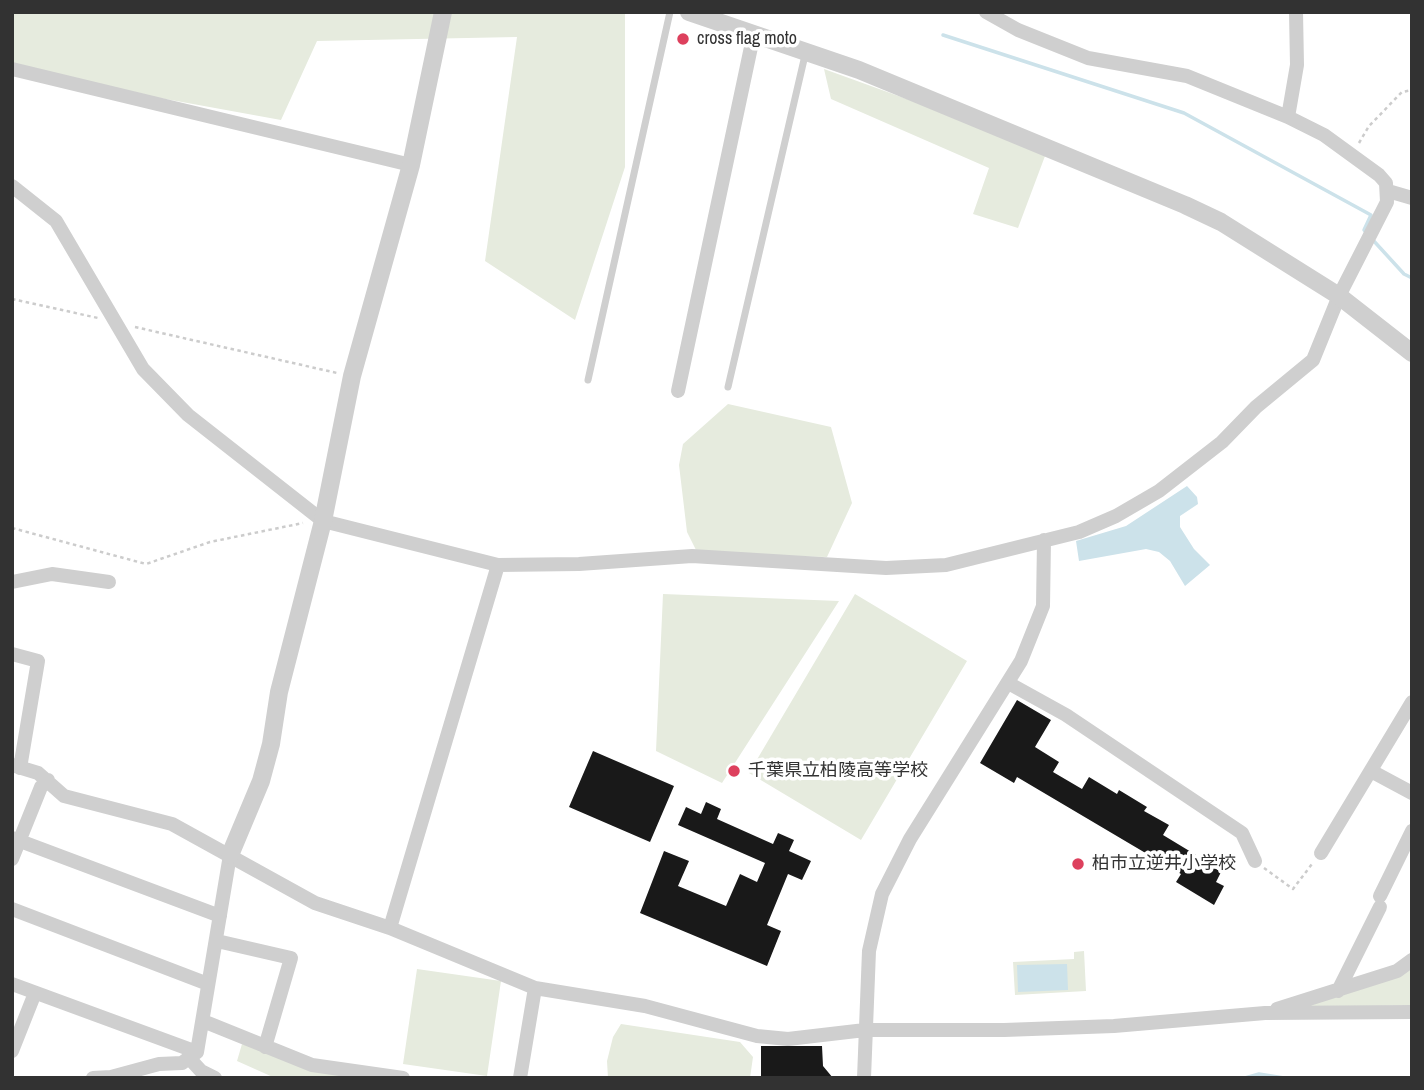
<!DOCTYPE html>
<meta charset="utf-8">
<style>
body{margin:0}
#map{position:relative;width:1424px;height:1090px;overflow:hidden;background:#fff;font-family:"Archivo Narrow",sans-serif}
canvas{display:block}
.frame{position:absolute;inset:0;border:14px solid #323232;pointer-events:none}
</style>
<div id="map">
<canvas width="1424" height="1090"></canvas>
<div class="frame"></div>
</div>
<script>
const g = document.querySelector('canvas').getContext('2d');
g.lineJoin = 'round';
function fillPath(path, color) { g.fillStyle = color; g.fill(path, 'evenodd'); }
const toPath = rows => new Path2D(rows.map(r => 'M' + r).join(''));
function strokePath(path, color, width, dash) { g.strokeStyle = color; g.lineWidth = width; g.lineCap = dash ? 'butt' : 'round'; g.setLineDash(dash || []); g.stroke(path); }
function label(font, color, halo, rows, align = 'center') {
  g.font = font + ' "Archivo Narrow","Noto Sans JP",sans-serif'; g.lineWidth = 7; g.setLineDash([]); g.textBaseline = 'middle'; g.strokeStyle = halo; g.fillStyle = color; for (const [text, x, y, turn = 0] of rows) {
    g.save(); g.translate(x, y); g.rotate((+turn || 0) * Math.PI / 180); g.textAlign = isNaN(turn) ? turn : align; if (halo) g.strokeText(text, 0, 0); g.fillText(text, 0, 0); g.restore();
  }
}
const green = toPath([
 [12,12,625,12,625,167,575,320,485,261,517,37,317,41,281,120,94,86,12,65],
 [824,69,984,127,1045,156,1018,228,973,214,989,168,831,99],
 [728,404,831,427,852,503,827,557,698,554,687,532,679,465,683,444],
 [663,594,839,601,722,783,656,751],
 [855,594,967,661,861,840,749,773],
 [1084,951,1086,991,1015,995,1013,962,1074,959,1074,952],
 [1412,965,1412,1005,1297,1008],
 [417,969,501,981,487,1076,403,1064],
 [621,1024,740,1042,753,1057,750,1078,608,1078,607,1061,613,1037],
 [242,1044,354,1078,275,1078,237,1061]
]);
const water = toPath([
 [1187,486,1197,497,1198,504,1180,516,1180,527,1194,549,1210,565,1185,586,1170,561,1159,552,1146,549,1079,561,1076,541,1126,526],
 [1067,964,1068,990,1018,992,1017,965]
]);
const stream = toPath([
 [943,35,1184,113,1371,215,1364,230,1367,234],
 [1372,239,1404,274,1412,278],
 [1245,1078,1259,1074,1284,1078]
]);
const building = toPath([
 [1017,700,1051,720,1035,747,1059,762,1053,772,1082,789,1089,777,1117,794,1119,790,1147,807,1144,811,1169,825,1163,835,1201,858,1204,855,1216,862,1213,867,1221,872,1216,882,1224,886,1214,905,1176,882,1181,874,1017,777,1014,783,980,763],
 [593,751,674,786,650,842,569,807],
 [706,802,721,809,717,819,773,844,778,833,794,840,789,851,811,861,802,880,788,874,767,925,781,931,767,966,640,913,664,851,689,861,678,886,726,906,740,874,757,882,765,863,678,825,686,807,701,814],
 [761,1046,822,1046,823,1066,833,1078,761,1078]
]);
const path = toPath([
 [1359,143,1369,126,1402,92,1412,90],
 [12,299,98,318],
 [135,327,337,373],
 [12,528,146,564,210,542,303,523],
 [1264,868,1293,889,1312,864]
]);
const service = toPath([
 [588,380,670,12],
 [728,387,806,51]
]);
const minor = toPath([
 [12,69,411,165],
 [1288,117,1297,65,1296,12],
 [12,186,56,221,143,369,188,415,323,521,498,565,579,564,692,556,886,568,946,565,1079,532,1116,516,1159,491,1222,442,1256,407,1313,360,1339,296,1387,202,1386,183,1379,175,1324,135,1288,117,1187,76,1088,58,1018,30,986,12],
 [1388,191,1412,198],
 [678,391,754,33],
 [12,582,52,574,109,582],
 [12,654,38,661,20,768],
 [1010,684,1066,715,1242,833,1255,861],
 [12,765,38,773,64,796,172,824,315,903,390,928,535,988,645,1006,757,1036,788,1039,865,1030,1004,1030,1114,1026,1265,1013,1412,1012],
 [1371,771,1412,793],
 [12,838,220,916],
 [1321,853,1412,702],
 [12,859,41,787,48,780],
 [1380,896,1412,831],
 [12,909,208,984],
 [390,928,498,565],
 [217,941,291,958,265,1047],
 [12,984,197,1052],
 [1338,991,1380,907],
 [1277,1009,1397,971,1412,960],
 [203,1021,312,1065,403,1078],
 [12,1051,35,993],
 [190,1059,201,1071,215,1078],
 [93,1078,111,1077,159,1064,182,1063,197,1052,230,855],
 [520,1078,535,988],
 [864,1078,869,951,882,894,910,839,1021,661,1043,606,1044,540]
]);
const tertiary = toPath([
 [689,12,859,70,1185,205,1221,222,1339,296,1412,353],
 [230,855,261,781,271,744,279,692,323,521,352,376,411,165,443,12]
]);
const markers = [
 [683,39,7,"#dd405d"],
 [734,771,7,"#dd405d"],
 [1078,864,7,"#dd405d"]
];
const poiNames = [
 ["cross flag moto",697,39],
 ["千葉県立柏陵高等学校",748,771],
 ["柏市立逆井小学校",1092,864]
];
fillPath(green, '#e6ebde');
fillPath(water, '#cce2ea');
strokePath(stream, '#cce2ea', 3.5);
fillPath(building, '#191919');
strokePath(path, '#ccc', 2.5, [3.5, 3.5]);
strokePath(service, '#cfcfcf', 7);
strokePath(minor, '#cfcfcf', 14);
strokePath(tertiary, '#cfcfcf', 18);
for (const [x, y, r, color] of markers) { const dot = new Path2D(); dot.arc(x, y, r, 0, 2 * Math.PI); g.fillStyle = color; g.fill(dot); strokePath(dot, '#fff', 2.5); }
label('18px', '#323232', '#fff', poiNames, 'left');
</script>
